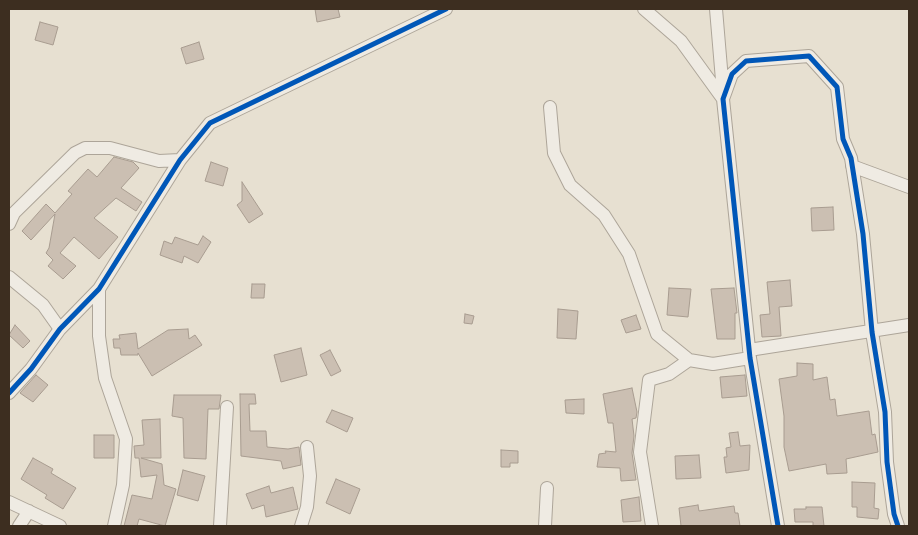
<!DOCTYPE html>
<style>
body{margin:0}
#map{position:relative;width:918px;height:535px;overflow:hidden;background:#e7e0d1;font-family:"Source Serif 4",serif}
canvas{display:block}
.frame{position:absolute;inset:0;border:10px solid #3d2e20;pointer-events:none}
</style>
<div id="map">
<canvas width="918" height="535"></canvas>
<div class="frame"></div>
</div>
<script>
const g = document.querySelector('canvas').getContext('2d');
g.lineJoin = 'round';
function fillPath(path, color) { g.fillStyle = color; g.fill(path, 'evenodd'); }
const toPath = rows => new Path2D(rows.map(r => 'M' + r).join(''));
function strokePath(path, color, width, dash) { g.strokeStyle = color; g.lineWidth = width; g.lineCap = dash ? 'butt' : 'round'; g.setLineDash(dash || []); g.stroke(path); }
const building = toPath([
 [315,9,338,9,340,17,317,22,315,9],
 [40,22,58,27,53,45,35,40,40,22],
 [199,42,204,59,186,64,181,48,199,42],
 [114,157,133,162,139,168,121,188,142,202,136,211,116,198,94,218,118,237,99,259,74,237,60,253,76,266,63,279,48,266,53,260,46,253,49,248,55,214,31,240,22,231,46,204,55,213,72,194,68,191,88,169,97,177,114,157],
 [211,162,228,168,223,186,205,181,211,162],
 [242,182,263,214,249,223,237,205,242,201,242,182],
 [833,207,834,230,812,231,811,208,833,207],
 [203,236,211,242,198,263,184,256,182,263,160,255,164,241,172,244,175,237,198,245,203,236],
 [790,280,792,306,779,307,781,336,762,337,760,315,770,314,767,282,790,280],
 [252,284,265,284,264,298,251,298,252,284],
 [669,288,691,289,688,317,667,315,669,288],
 [734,288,737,313,735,313,735,339,717,339,711,289,734,288],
 [558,309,578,311,576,339,557,338,558,309],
 [465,314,474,316,472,324,464,323,465,314],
 [636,315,641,329,626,333,621,320,636,315],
 [15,325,30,341,23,348,9,335,15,325],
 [188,329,189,339,195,335,202,345,152,376,138,353,138,355,121,355,120,348,114,348,113,339,120,339,119,335,136,333,138,349,168,330,188,329],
 [301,348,307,375,281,382,274,355,301,348],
 [330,350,341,371,331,376,320,355,330,350],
 [797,363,813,364,813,380,827,377,830,400,835,399,837,416,869,411,872,435,875,434,878,452,846,459,847,473,827,474,826,464,789,471,784,447,784,416,779,379,797,376,797,363],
 [36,375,48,385,33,402,20,393,36,375],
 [745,375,747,396,722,398,720,377,745,375],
 [632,388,637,412,636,418,632,419,634,436,632,453,636,480,621,481,620,468,597,467,599,454,606,453,605,451,616,452,613,423,608,423,603,394,632,388],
 [240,394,255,394,256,404,249,404,250,431,266,431,267,447,288,449,299,447,301,465,283,469,281,461,241,456,240,394],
 [174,395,221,395,219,409,208,409,206,459,184,458,183,418,172,416,174,395],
 [584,399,584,414,566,413,565,400,584,399],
 [332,410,353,418,347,432,326,422,332,410],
 [160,419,161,458,141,458,162,464,164,485,176,489,165,526,139,519,137,526,124,526,132,495,152,499,157,475,141,477,139,458,135,458,134,446,144,445,142,420,160,419],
 [738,432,740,446,750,445,749,470,726,473,724,457,727,457,726,448,731,447,729,433,738,432],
 [94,435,114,435,114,458,94,458,94,435],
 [501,450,518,451,518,463,510,463,510,467,501,467,501,450],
 [699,455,701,478,676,479,675,456,699,455],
 [33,458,53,469,51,473,76,488,63,509,45,498,47,495,21,479,33,458],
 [183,470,205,476,198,501,177,495,183,470],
 [336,479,360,489,350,514,326,503,336,479],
 [852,482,875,483,874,508,879,509,878,519,857,517,857,507,852,507,852,482],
 [269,486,271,493,293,487,298,509,266,517,264,505,252,509,246,494,269,486],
 [639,497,641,521,623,522,621,500,639,497],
 [698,505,699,511,734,506,735,513,738,513,740,526,681,526,679,508,698,505],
 [806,507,822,507,824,526,813,526,813,522,795,522,794,509,806,509,806,507]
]);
const street = toPath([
 [644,9,681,41,723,99],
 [716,9,723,92],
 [550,107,554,153,570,185,604,215,629,254,657,334,689,360,713,364,750,358],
 [852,166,909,187],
 [9,224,14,213,75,153,85,148,110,148,159,161,180,160],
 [9,277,43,305,60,329],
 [99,289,99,336,105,378,126,439,123,485,114,526],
 [749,350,909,325],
 [9,393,31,369,60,329,99,289,180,160,210,123,446,9],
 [9,502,60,526],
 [19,526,29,511],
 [220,526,227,407],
 [301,526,307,507,310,476,307,447],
 [545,526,547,488],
 [652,526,640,452,649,380,669,374,689,360],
 [778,526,750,358,723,99,732,74,746,61,809,56,837,87,843,139,851,158,863,234,872,332,885,412,887,462,894,514,898,526]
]);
const cycleway = toPath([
 [9,393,31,369,60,329,99,289,180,160,210,123,446,9],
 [778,526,750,358,723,99,732,74,746,61,809,56,837,87,843,139,851,158,863,234,872,332,885,412,887,462,894,514,898,526]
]);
fillPath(building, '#cbbfb2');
strokePath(building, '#a89c90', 1);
strokePath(street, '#ada599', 14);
strokePath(street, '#efebe3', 12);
strokePath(cycleway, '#0057b8', 5);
</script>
